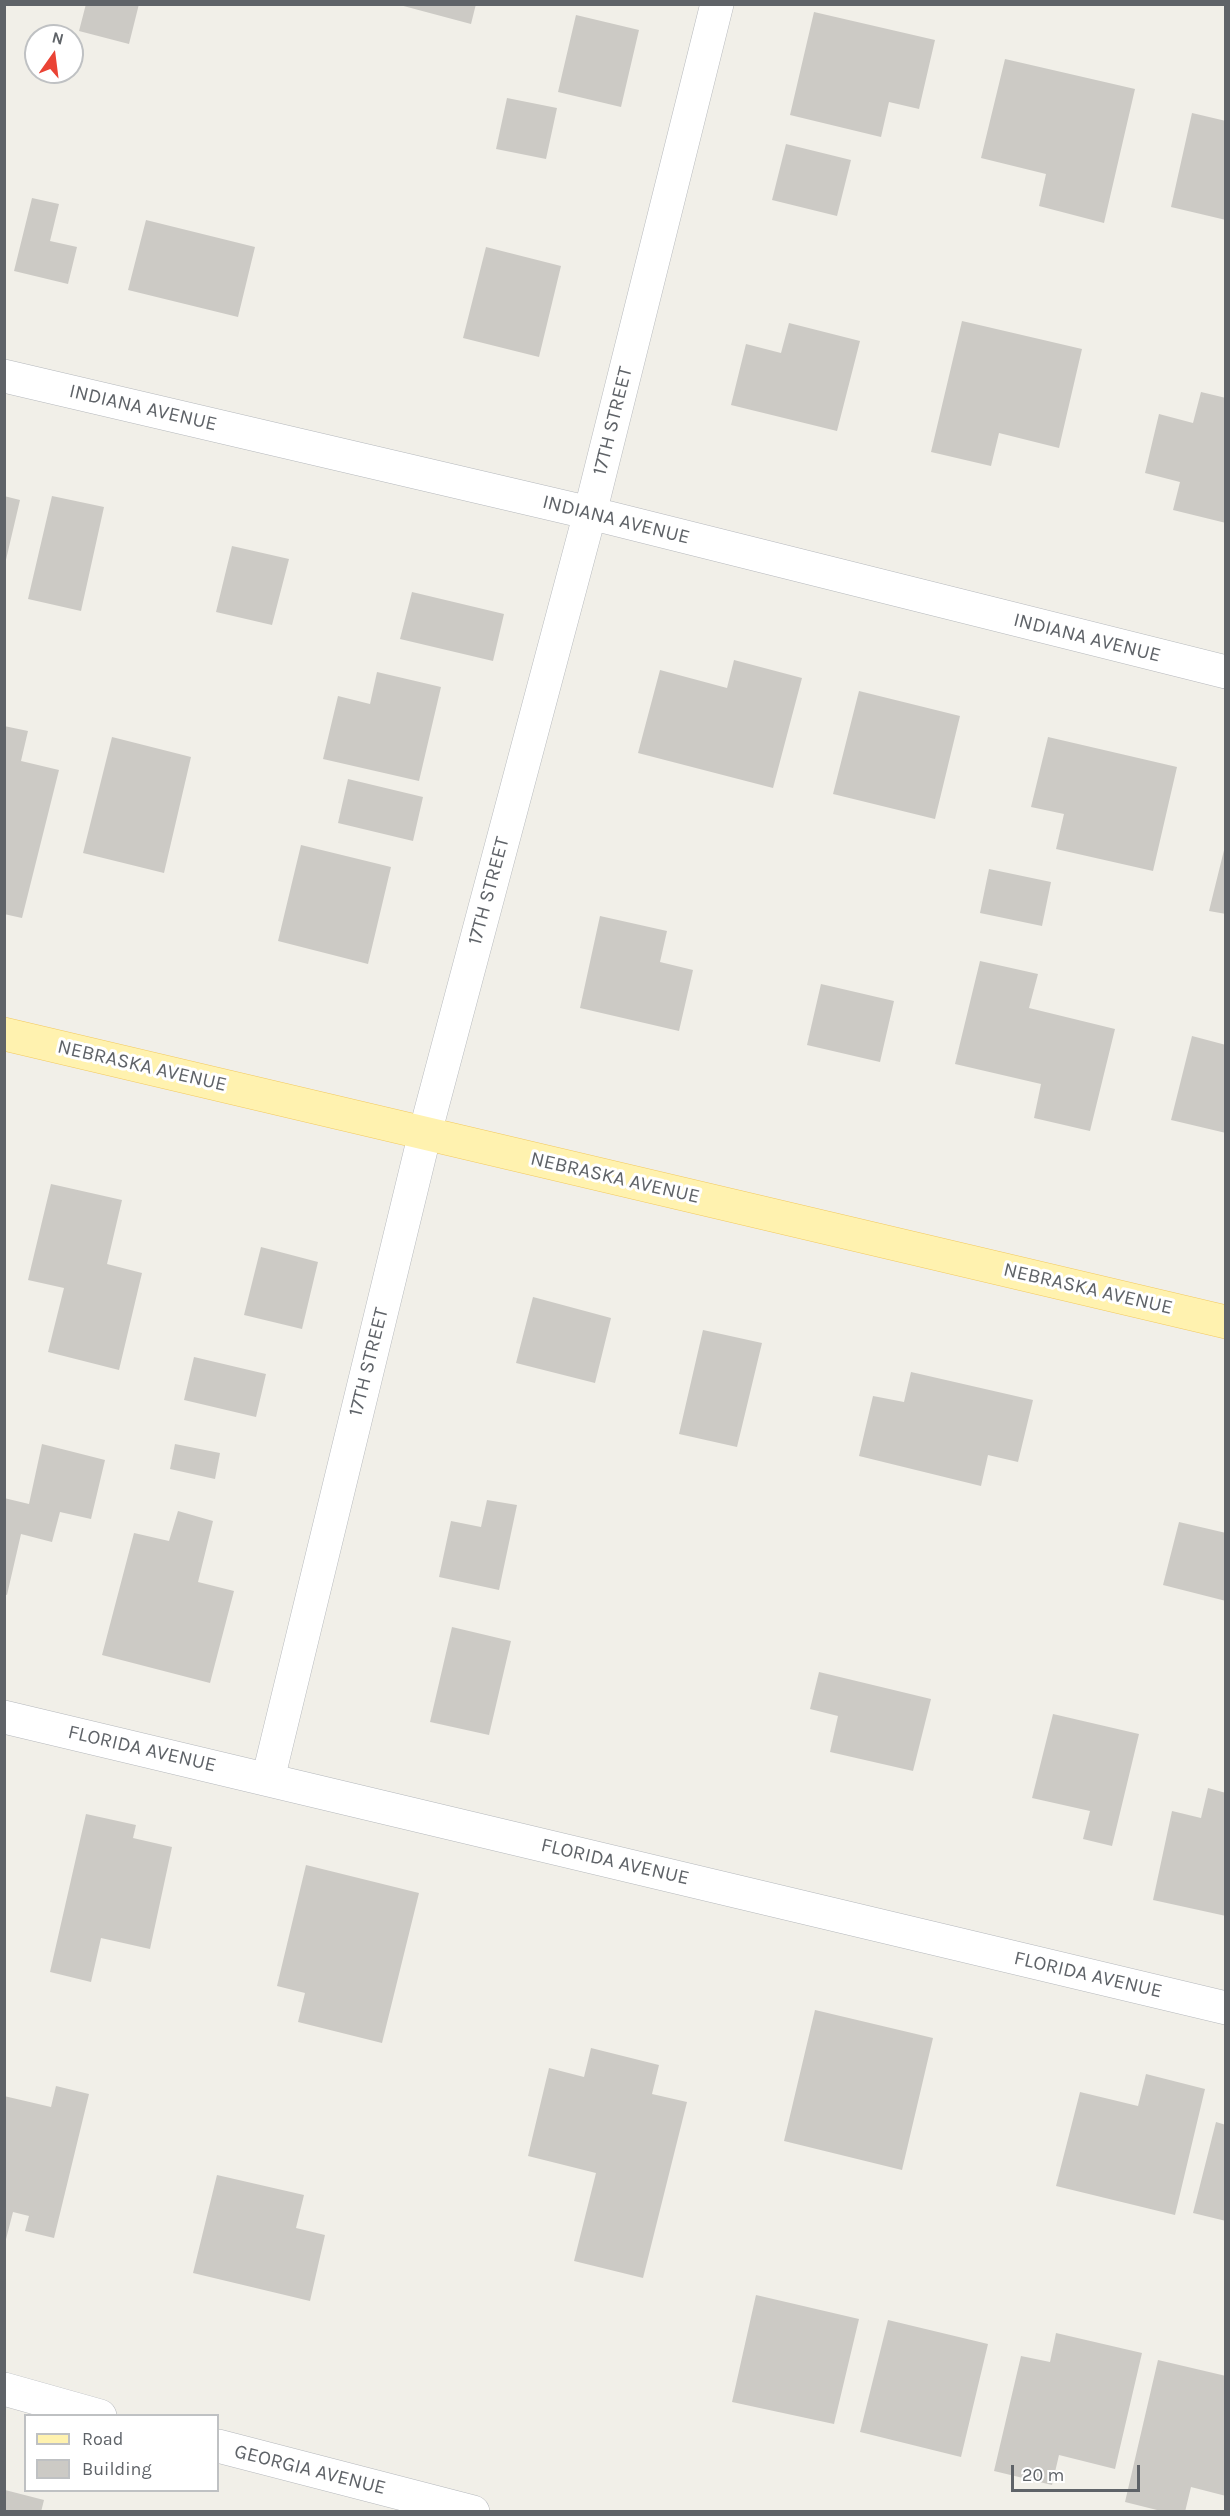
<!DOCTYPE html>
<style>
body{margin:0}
#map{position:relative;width:1230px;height:2516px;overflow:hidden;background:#f1efe8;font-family:Karla,sans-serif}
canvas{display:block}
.frame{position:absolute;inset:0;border:6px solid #5f6368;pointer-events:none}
.legend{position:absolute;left:24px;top:2414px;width:195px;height:78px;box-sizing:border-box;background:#fff;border:2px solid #bfc1c3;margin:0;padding:8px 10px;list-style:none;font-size:18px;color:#5f6368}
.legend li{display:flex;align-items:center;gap:12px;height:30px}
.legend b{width:30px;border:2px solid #bfc1c3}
.north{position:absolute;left:24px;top:24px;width:60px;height:60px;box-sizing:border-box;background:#fff;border:2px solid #bfc1c3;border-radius:50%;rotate:14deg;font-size:16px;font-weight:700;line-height:24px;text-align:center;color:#5f6368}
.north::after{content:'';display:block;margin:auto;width:21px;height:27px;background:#ea4335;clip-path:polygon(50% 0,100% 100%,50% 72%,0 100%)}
.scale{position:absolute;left:1011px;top:2465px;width:129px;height:27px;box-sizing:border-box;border:3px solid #5f6368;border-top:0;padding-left:8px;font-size:18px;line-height:21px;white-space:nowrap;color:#5f6368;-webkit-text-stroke:4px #fff;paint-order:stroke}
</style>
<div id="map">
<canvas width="1230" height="2516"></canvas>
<div class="frame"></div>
<ul class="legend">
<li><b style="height:8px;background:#fff2af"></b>Road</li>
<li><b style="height:16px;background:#cccac5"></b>Building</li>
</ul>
<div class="north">N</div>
<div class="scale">20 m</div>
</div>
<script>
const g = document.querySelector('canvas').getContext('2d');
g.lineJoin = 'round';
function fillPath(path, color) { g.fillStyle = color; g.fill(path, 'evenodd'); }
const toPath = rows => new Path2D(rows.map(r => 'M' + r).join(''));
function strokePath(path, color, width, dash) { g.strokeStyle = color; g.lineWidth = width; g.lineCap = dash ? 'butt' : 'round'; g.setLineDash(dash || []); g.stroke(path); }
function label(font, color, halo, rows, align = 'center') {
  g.font = font + ' Karla,sans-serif'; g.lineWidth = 6; g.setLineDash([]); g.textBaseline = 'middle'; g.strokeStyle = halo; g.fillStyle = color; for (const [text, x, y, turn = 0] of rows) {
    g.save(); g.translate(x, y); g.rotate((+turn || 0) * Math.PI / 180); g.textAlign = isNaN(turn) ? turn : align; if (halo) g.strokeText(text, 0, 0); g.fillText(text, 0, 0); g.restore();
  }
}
const building = toPath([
 [86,4,139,4,129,44,79,31],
 [396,4,476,4,471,24],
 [814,12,935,40,919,109,889,102,881,137,790,115],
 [576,15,639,30,621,107,558,92],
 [1005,59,1135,89,1104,223,1039,206,1046,174,981,158],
 [507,98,557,108,546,159,496,149],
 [1192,113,1226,121,1226,220,1171,207],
 [786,144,851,160,837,216,772,200],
 [32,198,59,204,50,241,77,247,68,284,14,271],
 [146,220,255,247,238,317,128,290],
 [486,247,561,266,539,357,463,338],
 [962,321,1082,349,1059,448,999,433,991,466,931,452],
 [789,323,860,341,837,431,731,405,746,344,781,353],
 [1201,392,1226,398,1226,523,1173,510,1180,482,1145,473,1159,414,1193,423],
 [4,496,20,500,5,564,4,563],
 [52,496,104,507,81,611,28,599],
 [232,546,289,559,272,625,216,612],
 [412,592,504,614,493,661,400,639],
 [734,660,802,678,773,788,638,753,660,670,727,688],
 [377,672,441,687,419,781,323,759,338,696,370,704],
 [859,691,960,716,935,819,833,794],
 [4,726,28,731,21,761,59,770,22,918,4,914],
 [112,737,191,757,164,873,83,853],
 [1048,737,1177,767,1153,871,1056,849,1064,814,1031,807],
 [348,779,423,797,413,841,338,823],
 [1226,842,1226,914,1209,911],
 [301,845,391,867,368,964,278,941],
 [989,869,1051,882,1042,926,980,913],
 [600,916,667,931,660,962,693,970,679,1031,580,1008],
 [980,961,1038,974,1029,1008,1115,1029,1090,1131,1034,1118,1041,1084,955,1064],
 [821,984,894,1001,880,1062,807,1045],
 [1192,1036,1226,1045,1226,1133,1171,1120],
 [51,1184,122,1200,107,1264,142,1273,119,1370,48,1352,64,1288,28,1280],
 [261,1247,318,1262,302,1329,244,1315],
 [533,1297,611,1318,595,1383,516,1363],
 [703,1330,762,1343,737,1447,679,1434],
 [194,1357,266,1374,256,1417,184,1400],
 [911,1372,1033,1400,1018,1462,988,1455,981,1486,859,1456,873,1396,904,1402],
 [42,1444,105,1460,91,1519,60,1512,52,1542,21,1534,7,1595,4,1594,4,1498,29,1504],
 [175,1444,220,1453,215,1479,170,1469],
 [487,1500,517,1505,499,1590,439,1577,451,1521,481,1527],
 [178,1511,213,1521,198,1582,234,1591,210,1683,102,1655,134,1533,169,1541],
 [1179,1522,1226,1533,1226,1601,1163,1585],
 [452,1627,511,1641,489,1735,430,1722],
 [819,1672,931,1699,913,1771,830,1752,838,1716,810,1709],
 [1053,1714,1139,1734,1112,1846,1083,1839,1090,1811,1032,1798],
 [1208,1788,1226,1793,1226,1916,1153,1900,1172,1811,1201,1818],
 [86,1814,136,1825,133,1838,172,1847,150,1949,101,1938,91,1982,50,1972],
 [306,1865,419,1893,382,2043,298,2022,305,1993,277,1986],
 [815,2010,933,2038,902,2170,784,2141],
 [591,2048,659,2065,652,2094,687,2102,643,2278,574,2261,596,2173,528,2156,549,2068,584,2077],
 [1146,2074,1205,2089,1175,2215,1056,2186,1080,2092,1138,2106],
 [56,2086,89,2094,54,2238,25,2231,29,2216,13,2212,4,2247,4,2096,51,2107],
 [1216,2122,1226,2125,1226,2221,1193,2213],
 [217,2175,304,2195,296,2228,325,2235,310,2301,193,2273],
 [756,2295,859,2319,834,2424,732,2402],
 [888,2320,988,2344,961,2457,860,2432],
 [1056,2333,1142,2353,1115,2469,1059,2455,1052,2485,994,2471,1021,2356,1050,2362],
 [1158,2360,1226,2376,1226,2496,1191,2487,1185,2512,1165,2512,1125,2502],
 [5,2490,44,2500,41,2512,5,2512]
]);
const minor = toPath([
 [4,376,590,513,1226,672],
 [4,1717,1226,2008],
 [268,1779,425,1133,590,513,717,4],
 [4,2389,100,2416],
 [218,2446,473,2512]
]);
const major = toPath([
 [4,1034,1226,1322]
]);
const streetNames = [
 ["INDIANA AVENUE",143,408,13],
 ["17TH STREET",613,421,-76],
 ["INDIANA AVENUE",616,520,14],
 ["INDIANA AVENUE",1087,638,14],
 ["17TH STREET",489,891,-75],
 ["NEBRASKA AVENUE",142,1066,13],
 ["NEBRASKA AVENUE",615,1178,13],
 ["NEBRASKA AVENUE",1088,1289,13],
 ["17TH STREET",369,1362,-76],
 ["FLORIDA AVENUE",142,1749,13],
 ["FLORIDA AVENUE",615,1862,13],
 ["FLORIDA AVENUE",1088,1975,13],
 ["GEORGIA AVENUE",310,2470,14]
];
fillPath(building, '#cccac5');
strokePath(minor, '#b5b8bc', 34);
strokePath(major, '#f2c960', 34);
strokePath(minor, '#fff', 33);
strokePath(major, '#fff2af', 33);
label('20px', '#5f6368', '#fff', streetNames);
</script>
